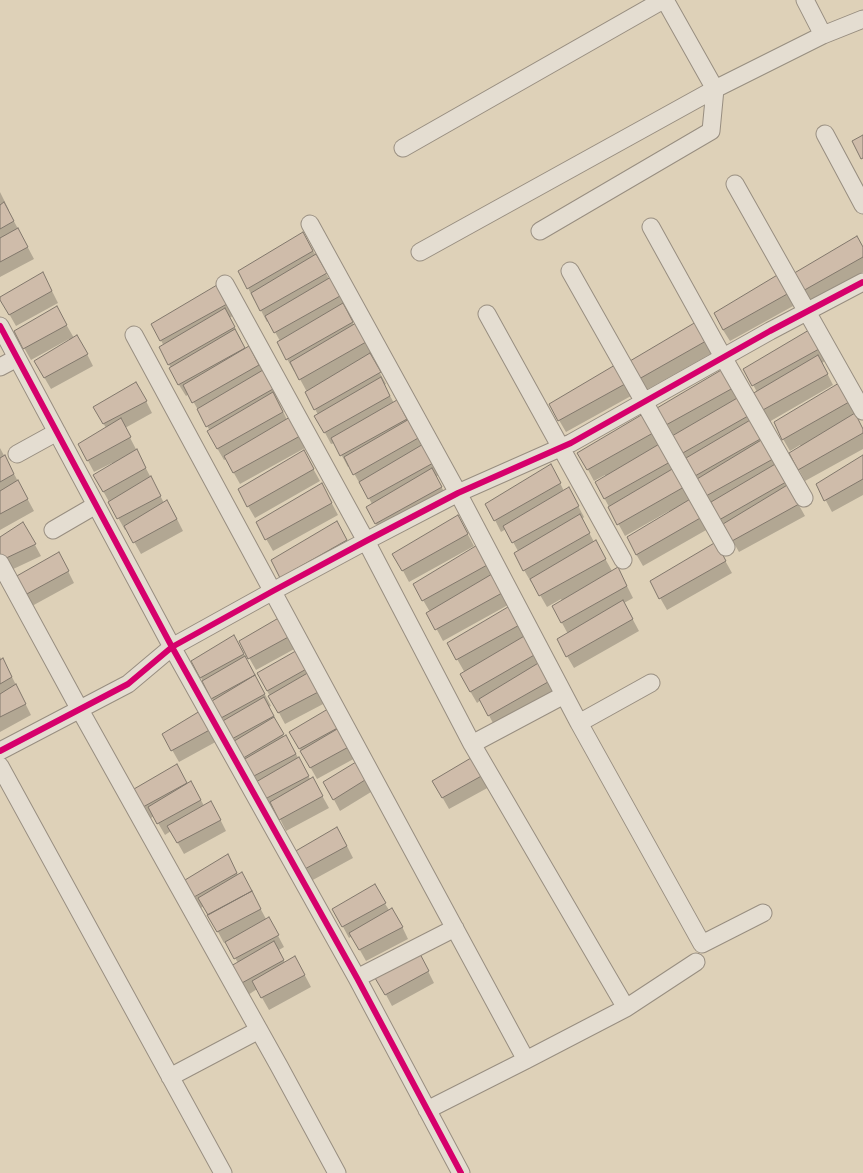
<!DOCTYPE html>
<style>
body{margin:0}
canvas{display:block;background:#ded1b8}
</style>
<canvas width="863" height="1173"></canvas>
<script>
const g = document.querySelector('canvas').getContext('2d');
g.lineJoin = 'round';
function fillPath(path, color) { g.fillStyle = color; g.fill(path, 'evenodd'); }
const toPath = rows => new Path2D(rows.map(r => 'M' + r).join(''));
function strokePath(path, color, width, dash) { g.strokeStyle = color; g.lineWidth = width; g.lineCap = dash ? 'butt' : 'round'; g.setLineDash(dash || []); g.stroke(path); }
const shadow = toPath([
 [0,192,9,210,8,210,34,259,0,277],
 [310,245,329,279,337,290,346,308,345,309,354,325,362,336,372,354,370,355,386,384,384,385,394,403,397,401,441,474,436,477,448,499,382,535,376,524,372,504,362,485,361,486,350,466,348,467,335,443,331,444,316,416,318,415,307,392,295,370,294,371,287,359,280,341,269,321,267,322,255,299,254,300,248,288],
 [863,247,863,272,808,303,802,292],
 [779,275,795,305,730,341,723,330],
 [49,285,58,303,16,326,0,298],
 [217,286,233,316,229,318,241,339,240,340,245,349,256,359,270,383,287,420,289,418,305,448,240,484,226,459,224,460,217,448,210,431,189,394,186,396,179,385,161,348,164,346,152,324],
 [63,319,74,338,84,348,93,366,51,389,44,377,70,341,69,339,31,360,15,332],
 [696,323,712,353,646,390,640,378],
 [815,343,825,361,822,363,833,385,769,422,762,411,757,392,745,370],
 [723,370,805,516,739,552,707,496,690,464,689,465,659,408],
 [621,378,631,396,566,432,550,405],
 [143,395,152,413,125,428,164,503,174,513,183,531,141,554,127,529,125,530,94,475,113,464,112,463,94,472,79,444,106,428,95,408],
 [846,396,863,430,863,449,805,481,790,453,801,447,800,445,790,451,783,439],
 [643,415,708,529,643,566,636,554,670,513,669,511,625,536,596,483,606,477,605,475,594,481,579,453],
 [0,448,34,511,0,530],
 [863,457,863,495,832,512,817,484],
 [310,463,320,481,255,518,248,506],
 [557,477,564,491,575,500,584,517,582,519,594,542,602,553,612,571,624,580,633,598,624,603,639,631,574,668,567,656,568,634,562,623,562,601,561,599,547,607,532,581,531,582,524,570,518,551,506,529,501,532,495,520],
 [328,496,338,515,273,551,257,523],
 [458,516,474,546,409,582,394,554],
 [23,523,41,556,9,571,0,555,0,538],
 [344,534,353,552,281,577],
 [478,546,508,605,443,641,428,613,430,612,423,600],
 [722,555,732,573,667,610,651,582],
 [65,565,74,583,32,606,17,578],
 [513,605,560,690,495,727,481,700,477,703,470,691,465,673,448,643],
 [282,617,298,647,256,670,240,642],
 [241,648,271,706,269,707,284,737,286,736,310,779,319,790,329,808,286,831,275,809,273,810,232,743,224,721,192,661],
 [300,649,327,702,285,724,258,674],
 [0,657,9,671,31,715,0,732],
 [332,708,359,756,317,779,300,749],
 [205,710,221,739,179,762,163,734],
 [475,757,491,786,449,809,433,781],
 [362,775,371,792,340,811,325,783],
 [183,777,187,784,198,794,204,806,217,813,226,831,184,854,171,831,165,835,154,816,151,818,144,806],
 [344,840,353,858,311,881,304,870],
 [234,867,238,875,248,885,266,919,275,930,284,947,279,950,285,963,301,968,311,987,269,1010,257,989,248,995,241,983,238,963,226,942,224,943,204,906,201,908,195,897],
 [382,899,389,910,399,920,408,939,366,961,352,936,349,938,334,910],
 [425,965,434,983,392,1006,377,978]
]);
const building = toPath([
 [863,135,863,158,861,159,852,141,863,135],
 [4,202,14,221,0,229,0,205,4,202],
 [18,228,28,247,0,262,0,238,18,228],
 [303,232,313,251,247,289,238,271,303,232],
 [857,236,863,247,863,257,801,292,791,275,857,236],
 [316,254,327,273,260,311,251,293,316,254],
 [43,272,52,291,9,315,0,300,0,297,43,272],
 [779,274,789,293,723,330,714,313,779,274],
 [331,277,340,296,274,333,265,316,331,277],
 [217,285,227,304,160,341,151,324,217,285],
 [343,303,353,322,286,360,277,342,343,303],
 [57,306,67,325,23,349,14,331,57,306],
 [225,308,235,327,168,365,159,347,225,308],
 [696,322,706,341,639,379,630,361,696,322],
 [356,323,366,342,299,380,290,362,356,323],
 [235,329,245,348,178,385,169,368,235,329],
 [809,330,819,349,752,386,743,369,809,330],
 [77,335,88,354,44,378,34,361,77,335],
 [249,346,259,365,192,403,183,385,249,346],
 [370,353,381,372,314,410,305,392,370,353],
 [818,355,828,374,761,411,752,394,818,355],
 [615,365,625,384,558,421,549,404,615,365],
 [723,369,733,388,666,425,657,408,723,369],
 [263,370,273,389,206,427,197,409,263,370],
 [381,377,390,396,324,433,314,416,381,377],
 [136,382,147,401,103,424,93,407,136,382],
 [839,383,849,402,782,440,774,422,839,383],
 [273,392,283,412,217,449,207,431,273,392],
 [739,397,748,416,681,454,672,436,739,397],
 [397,400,407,419,340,456,331,438,397,400],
 [855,413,863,429,863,433,798,470,789,453,855,413],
 [643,414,653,433,587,470,577,453,643,414],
 [290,417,300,436,233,473,224,456,290,417],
 [121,418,131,437,87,461,78,444,121,418],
 [411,418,420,437,353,475,344,457,411,418],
 [752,419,762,438,695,476,686,458,752,419],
 [763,439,773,459,706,496,697,479,763,439],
 [425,443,435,462,368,499,359,482,425,443],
 [661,443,670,462,604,499,595,482,661,443],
 [137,449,146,468,103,492,93,475,137,449],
 [304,450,314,469,247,507,238,489,304,450],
 [5,455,14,474,0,482,0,458,5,455],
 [863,455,863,479,824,501,816,484,863,455],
 [777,463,786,482,719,520,711,502,777,463],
 [551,464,561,483,494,521,485,504,551,464],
 [432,468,442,487,375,524,366,507,432,468],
 [674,468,684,487,617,525,608,507,674,468],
 [151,476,161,496,117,519,108,502,151,476],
 [18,480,28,499,0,514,0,491,18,480],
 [322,483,332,503,265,540,256,522,322,483],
 [789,484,799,504,732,541,723,524,789,484],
 [569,487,579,506,512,543,503,526,569,487],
 [692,498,702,517,636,555,627,537,692,498],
 [167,500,177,519,133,543,124,526,167,500],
 [580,514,590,533,523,571,514,553,580,514],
 [458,515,468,534,402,571,392,554,458,515],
 [337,521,347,540,280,578,271,560,337,521],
 [23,522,36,544,2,560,0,557,0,537,23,522],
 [596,540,606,559,539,596,530,579,596,540],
 [716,542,726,561,659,599,650,581,716,542],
 [479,544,489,564,422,601,413,584,479,544],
 [59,552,69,571,25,595,15,577,59,552],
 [618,567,627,586,561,623,552,606,618,567],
 [492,574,502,593,435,630,426,613,492,574],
 [623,600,633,619,566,657,557,639,623,600],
 [513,604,523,623,456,660,447,643,513,604],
 [282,616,292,635,248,659,239,641,282,616],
 [234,635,244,654,200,678,191,661,234,635],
 [526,635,536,654,470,692,460,674,526,635],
 [301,648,310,667,267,691,257,673,301,648],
 [245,656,255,675,211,699,202,681,245,656],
 [3,658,12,677,0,684,0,660,3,658],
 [545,659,555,678,488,716,479,699,545,659],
 [311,671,322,690,278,713,268,696,311,671],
 [255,675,265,694,221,718,212,701,255,675],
 [16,684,26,704,0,717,0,694,16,684],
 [264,697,274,716,230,740,221,722,264,697],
 [333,706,343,725,299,749,289,732,333,706],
 [205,708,215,727,171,751,162,734,205,708],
 [274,717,284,734,240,760,231,743,274,717],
 [344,725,354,744,310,768,300,751,344,725],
 [286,735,296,754,252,777,243,760,286,735],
 [476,755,485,774,442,798,432,781,476,755],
 [299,757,309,776,265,799,256,782,299,757],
 [356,762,365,780,333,800,323,782,356,762],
 [177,764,187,783,143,807,134,789,177,764],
 [313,777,323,796,279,820,270,802,313,777],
 [191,781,201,800,157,824,148,807,191,781],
 [211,801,221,820,177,843,167,826,211,801],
 [337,827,347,846,303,870,294,852,337,827],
 [228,854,237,873,194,897,185,880,228,854],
 [242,872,252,891,208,915,198,898,242,872],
 [375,884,386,903,342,927,332,909,375,884],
 [252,891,261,909,217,932,207,915,252,891],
 [392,908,403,927,359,950,349,933,392,908],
 [269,917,279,935,234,959,225,942,269,917],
 [274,941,284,960,240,984,231,966,274,941],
 [419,952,429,971,385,995,375,978,419,952],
 [295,956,305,975,261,998,252,981,295,956]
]);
const street = toPath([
 [805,0,823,35],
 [825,134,863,205],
 [403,148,663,0],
 [735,184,863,411],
 [310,224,458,493,579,723,702,944,763,913],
 [651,227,723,357,804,498],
 [540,231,711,131,715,89,665,0],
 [420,252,715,89,823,35,863,19],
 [570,271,726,547],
 [225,284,366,541,472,744,626,1008],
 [487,314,623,560],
 [0,326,172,647,357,978,461,1173],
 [134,335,526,1060],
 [0,367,17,358],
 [17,454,57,432],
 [53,530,96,505],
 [0,563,80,710,279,1066,337,1173],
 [579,723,651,683],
 [472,744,564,695],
 [0,751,128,684,172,647,273,591,366,541,458,493,571,443,770,331,863,282],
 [0,766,223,1173],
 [357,978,455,928],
 [170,1077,259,1030],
 [427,1110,526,1060,626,1008,696,962]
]);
const cycleway = toPath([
 [0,326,172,647,357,978,461,1173],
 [0,751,128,684,172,647,273,591,366,541,458,493,571,443,770,331,863,282]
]);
fillPath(shadow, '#0003');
fillPath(building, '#cfbcaa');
strokePath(building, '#82786c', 1);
strokePath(street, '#988e80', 19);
strokePath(street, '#e4ddd1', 17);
strokePath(cycleway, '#d6006c', 6);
</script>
